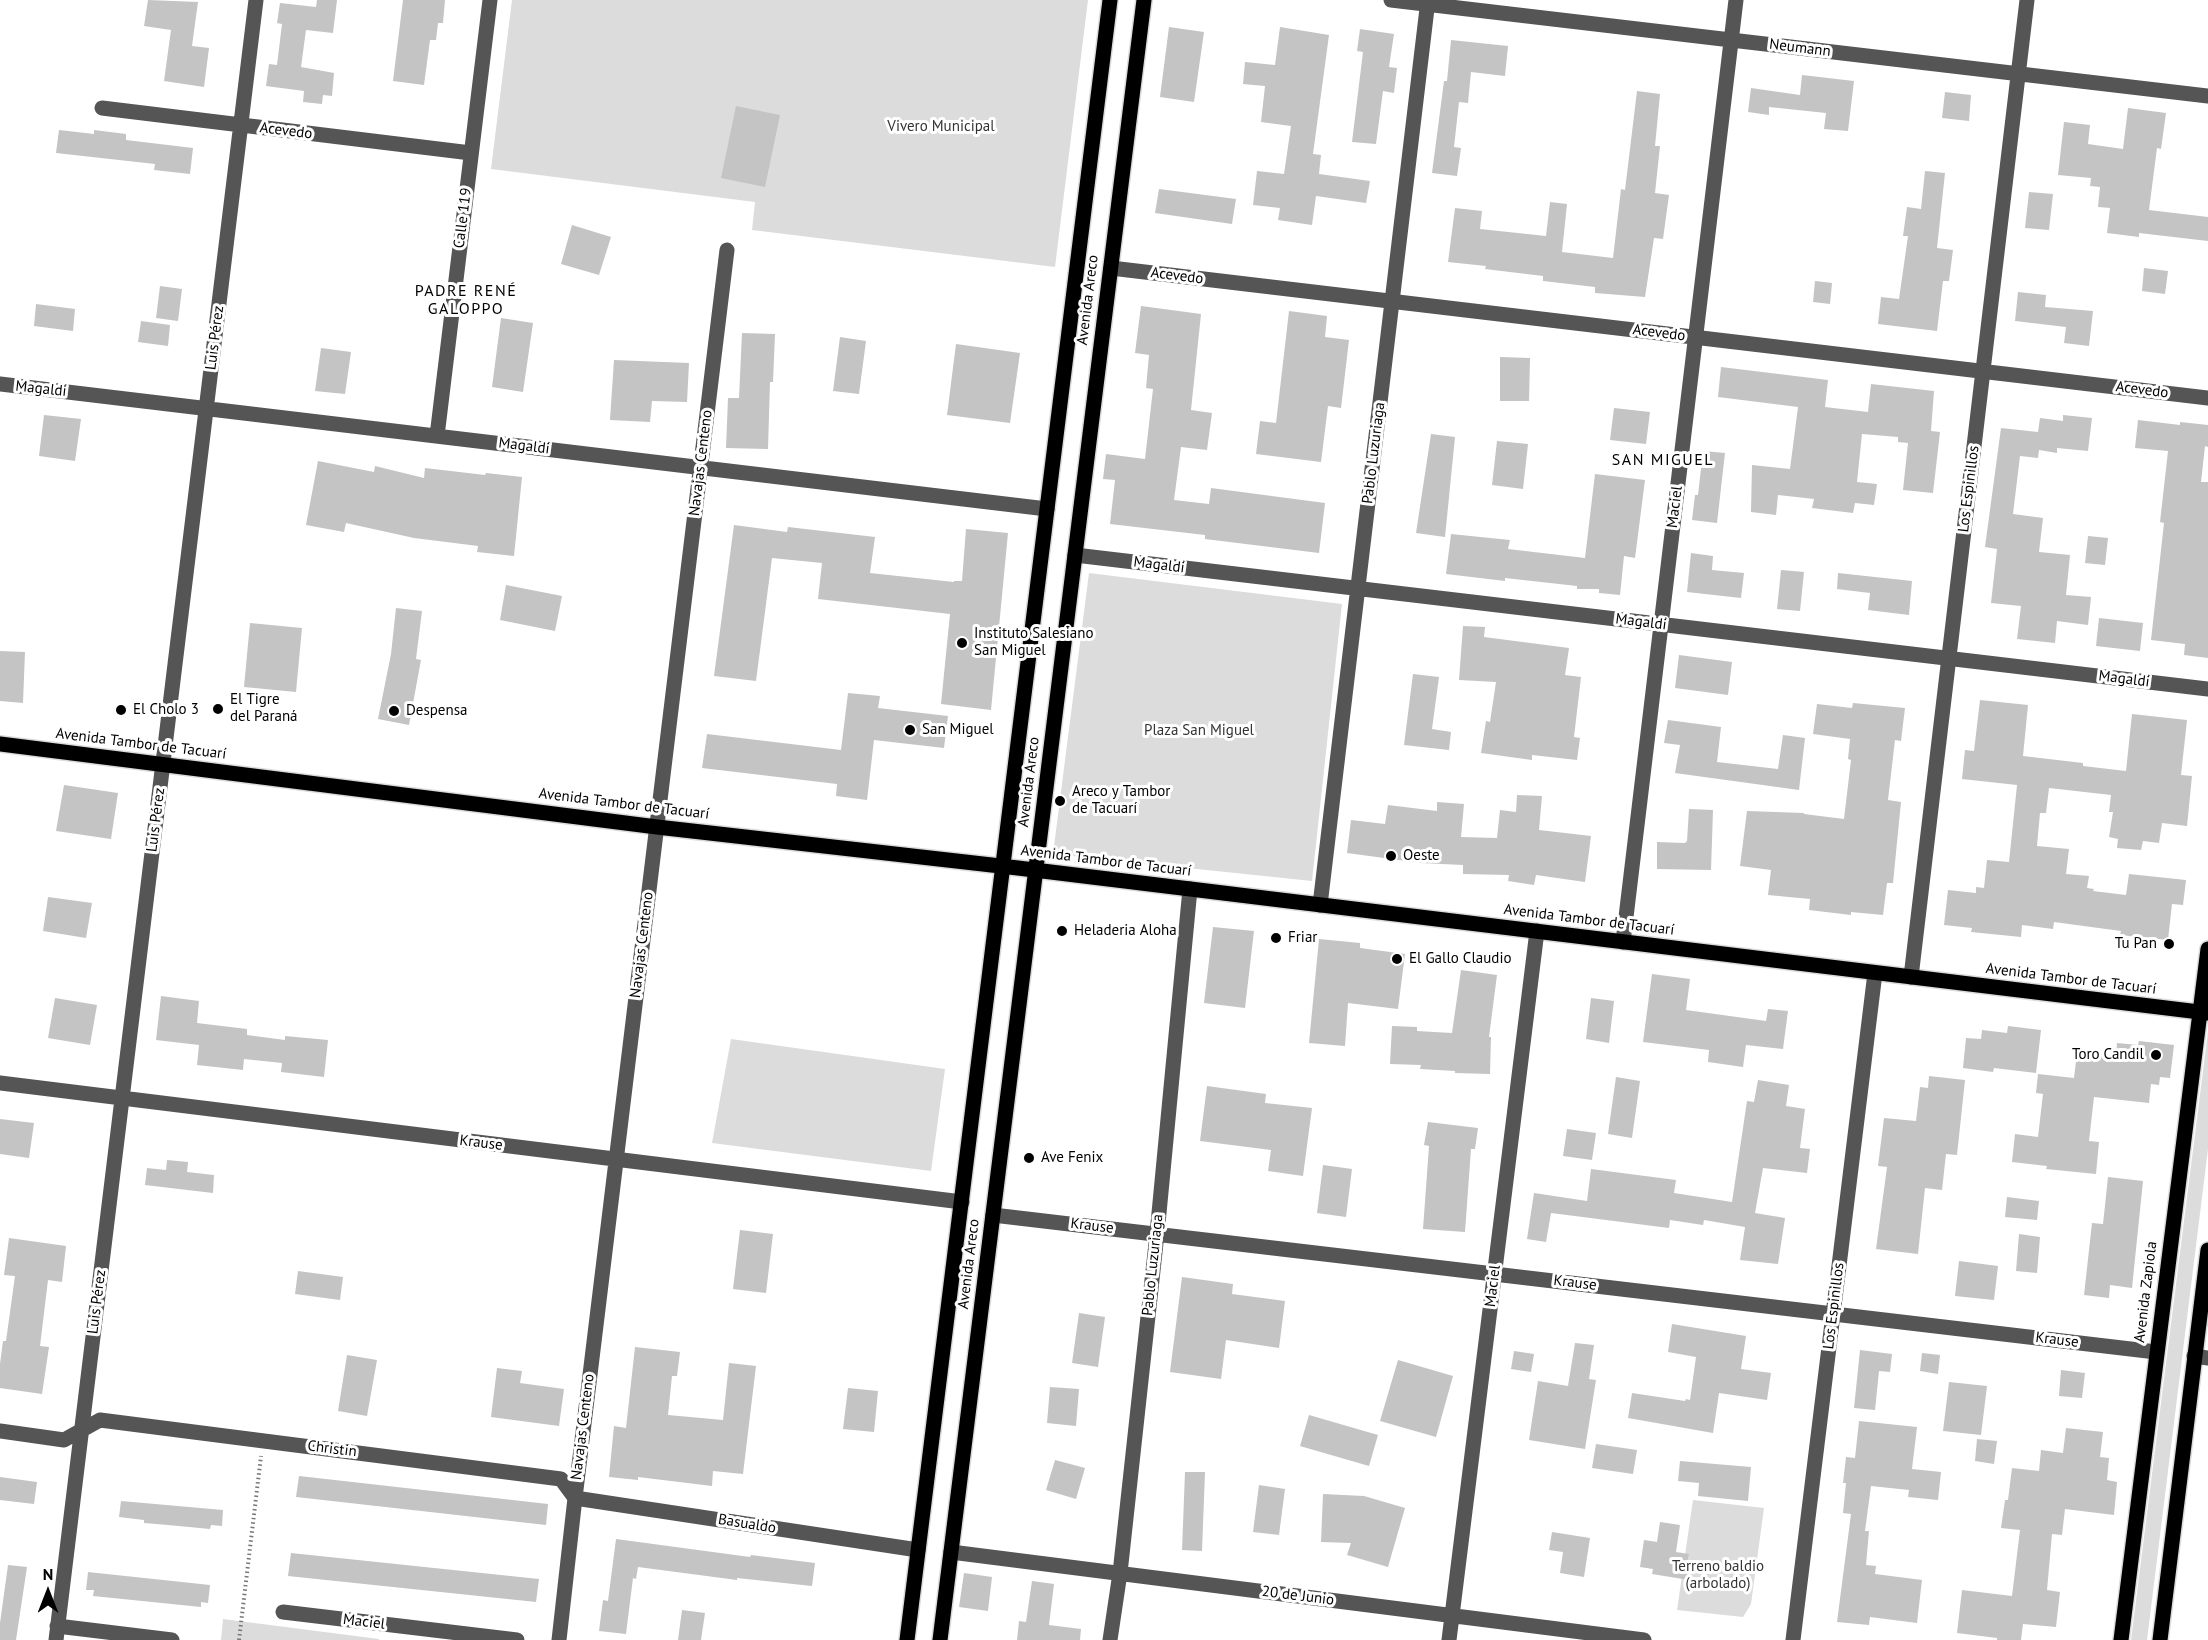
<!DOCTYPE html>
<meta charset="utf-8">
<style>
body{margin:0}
#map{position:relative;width:2208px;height:1640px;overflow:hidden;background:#fff;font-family:"PT Sans",sans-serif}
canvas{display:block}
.north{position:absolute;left:18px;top:1562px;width:60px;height:60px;-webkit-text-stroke:4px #fff;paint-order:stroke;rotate:0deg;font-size:16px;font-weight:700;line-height:24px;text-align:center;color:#000}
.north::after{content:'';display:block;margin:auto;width:21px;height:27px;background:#000;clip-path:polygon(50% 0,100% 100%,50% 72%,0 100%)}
</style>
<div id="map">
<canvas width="2208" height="1640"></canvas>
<div class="north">N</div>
</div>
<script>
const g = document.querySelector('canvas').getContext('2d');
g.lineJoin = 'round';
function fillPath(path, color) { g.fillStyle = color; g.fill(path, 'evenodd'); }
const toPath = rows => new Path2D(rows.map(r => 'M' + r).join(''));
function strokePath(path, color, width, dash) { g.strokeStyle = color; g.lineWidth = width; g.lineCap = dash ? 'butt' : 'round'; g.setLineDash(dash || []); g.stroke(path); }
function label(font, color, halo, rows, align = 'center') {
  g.font = font + ' "PT Sans",sans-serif'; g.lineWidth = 6; g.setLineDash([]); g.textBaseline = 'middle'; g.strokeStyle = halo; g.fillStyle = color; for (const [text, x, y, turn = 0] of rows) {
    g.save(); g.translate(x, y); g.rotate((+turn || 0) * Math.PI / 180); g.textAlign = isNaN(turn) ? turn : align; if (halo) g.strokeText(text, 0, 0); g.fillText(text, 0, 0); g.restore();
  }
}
const green = toPath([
 [512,0,1088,0,1055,267,752,230,755,202,491,169],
 [1089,573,1342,604,1312,881,1053,854],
 [2208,1031,2208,1149,2147,1640,2131,1640],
 [731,1039,945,1069,931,1171,712,1143],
 [1693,1500,1764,1508,1751,1604,1743,1617,1677,1610],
 [223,1619,379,1639,379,1640,221,1640]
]);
const building = toPath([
 [148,0,198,2,192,46,209,48,204,87,164,81,171,30,144,26],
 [317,0,337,0,333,33,306,30,301,67,334,73,332,96,323,95,322,104,303,102,304,91,266,86,269,64,277,65,282,24,277,23,280,3,316,7],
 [403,0,445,0,443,23,438,23,436,40,430,40,424,85,393,81],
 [1169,27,1204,32,1194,102,1160,97],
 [1280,27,1329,35,1313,154,1321,155,1319,174,1370,181,1366,203,1316,196,1312,225,1278,220,1280,208,1253,205,1257,171,1284,174,1291,126,1261,122,1265,86,1243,84,1245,62,1275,65],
 [1360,29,1394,34,1389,67,1397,68,1394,93,1383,91,1376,144,1352,142,1363,52,1357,51],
 [1451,40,1508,46,1505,76,1471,72,1468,103,1459,102,1454,147,1461,148,1457,176,1432,173,1444,81,1447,81],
 [1802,75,1854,81,1848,131,1824,129,1826,113,1769,107,1769,115,1748,112,1751,88,1800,95],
 [1637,91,1660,94,1655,146,1660,146,1655,193,1669,195,1663,239,1654,238,1645,297,1595,293,1595,287,1543,281,1543,276,1485,269,1486,266,1448,262,1455,208,1482,211,1480,229,1546,236,1550,202,1567,204,1562,252,1613,258,1621,189,1625,190],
 [1945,92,1971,95,1969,121,1942,118],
 [736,106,780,115,765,187,721,178],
 [2128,108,2166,113,2161,149,2157,148,2149,210,2208,217,2208,241,2139,233,2139,237,2107,233,2110,208,2098,207,2100,187,2090,186,2091,178,2058,175,2064,122,2090,125,2088,144,2123,149],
 [59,130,94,134,94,130,126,134,126,140,193,148,190,174,154,170,155,164,56,153],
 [1925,171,1945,173,1937,248,1953,250,1949,281,1943,281,1937,331,1878,324,1881,297,1899,299,1908,236,1903,236,1907,207,1921,209],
 [1159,189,1236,199,1232,224,1155,213],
 [2029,192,2053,194,2049,230,2025,228],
 [572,225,611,237,599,275,561,264],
 [2144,268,2168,271,2165,294,2142,291],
 [1815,281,1832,283,1830,304,1813,302],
 [160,286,182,289,178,321,156,318],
 [2018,292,2046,295,2045,307,2093,311,2089,346,2064,343,2066,327,2015,321],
 [36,304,75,309,73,331,34,326],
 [1141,306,1201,314,1191,410,1212,413,1207,450,1181,447,1174,500,1209,504,1211,488,1325,503,1319,553,1205,539,1205,535,1110,524,1115,480,1103,479,1106,454,1145,459,1153,389,1146,388,1149,355,1135,353],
 [1289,311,1327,316,1325,337,1349,340,1341,408,1328,406,1321,462,1256,454,1260,421,1276,423],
 [501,318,533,323,523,392,492,387],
 [141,321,170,325,168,346,138,342],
 [742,333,775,334,773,382,770,382,768,449,726,448,728,398,739,398],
 [840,337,866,341,859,394,833,391],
 [956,344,1020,353,1010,423,947,415],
 [321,348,351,352,345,394,315,391],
 [1500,357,1530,358,1529,401,1500,401],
 [614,360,689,363,687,402,652,401,650,422,610,420],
 [1721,367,1828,380,1825,407,1868,412,1871,384,1934,391,1931,431,1940,432,1933,493,1903,490,1908,443,1898,442,1898,437,1862,434,1857,482,1877,484,1874,505,1855,503,1853,513,1812,508,1814,499,1778,495,1776,515,1751,512,1752,465,1790,469,1798,407,1718,397],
 [1614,408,1650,412,1646,444,1610,440],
 [44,415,81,419,75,461,39,456],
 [2063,415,2092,418,2088,451,2057,448,2057,453,2039,450,2038,458,2020,456,2013,514,2043,518,2039,552,2070,555,2066,595,2091,597,2088,625,2057,621,2055,643,2017,639,2021,606,1991,603,1997,549,1985,547,2001,428,2038,432,2040,418,2063,421],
 [2138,420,2180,425,2180,422,2208,425,2208,447,2205,446,2201,482,2208,482,2208,658,2184,655,2185,644,2151,640,2164,523,2160,522,2168,451,2135,448],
 [1431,434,1455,437,1445,537,1416,533],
 [1497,441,1528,444,1523,489,1492,485],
 [1703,451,1725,453,1717,523,1692,520,1695,495,1698,495],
 [318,461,374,472,375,466,424,478,425,468,485,475,486,473,522,477,514,556,477,552,478,546,414,538,346,523,344,532,306,525],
 [1595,474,1645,480,1635,558,1624,556,1620,595,1599,593,1599,589,1577,589,1577,586,1505,578,1505,581,1446,574,1451,534,1510,540,1508,549,1585,558],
 [734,525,787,532,788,527,875,537,870,573,954,582,954,581,962,581,966,529,1008,533,991,710,941,704,950,614,818,599,822,563,772,558,756,681,714,676],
 [2088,536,2108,538,2105,565,2085,563],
 [1691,553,1713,556,1712,570,1744,573,1741,598,1687,592],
 [1781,570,1804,572,1800,611,1777,609],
 [1838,573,1912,581,1909,615,1868,610,1870,593,1837,589],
 [506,585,562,596,555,631,500,620],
 [396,608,422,611,416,659,421,660,409,725,378,719,391,654],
 [2099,618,2143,623,2140,651,2096,646],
 [250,623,302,628,296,692,244,687],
 [1463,626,1485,627,1484,637,1569,648,1565,675,1581,677,1574,737,1580,738,1577,760,1532,755,1532,760,1481,753,1486,721,1490,722,1496,682,1459,680],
 [0,651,25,652,23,703,0,701],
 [1679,655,1732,662,1728,695,1675,688],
 [1413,674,1439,677,1432,729,1451,732,1449,750,1404,745],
 [848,693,880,696,878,708,948,716,944,748,874,740,867,800,836,796,837,784,702,768,707,734,841,750],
 [1980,700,2028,705,2023,756,2083,763,2083,766,2126,771,2132,714,2187,720,2181,775,2192,776,2187,826,2162,823,2159,843,2143,841,2141,850,2117,848,2118,839,2109,837,2113,812,2109,812,2111,795,2049,788,2046,813,2040,813,2037,846,2069,849,2066,874,2089,876,2087,888,2094,889,2093,891,2126,895,2129,874,2186,880,2183,905,2172,904,2168,940,2120,935,2121,931,2054,922,2053,929,2022,925,2021,937,1971,932,1972,928,1944,925,1948,890,1976,893,1976,887,1984,888,1987,860,2009,862,2017,785,1962,779,1965,750,1974,751],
 [1853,703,1905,708,1901,741,1895,740,1888,800,1901,802,1893,883,1887,883,1883,915,1851,912,1851,915,1809,910,1810,899,1768,895,1771,870,1740,866,1747,811,1804,813,1804,814,1844,819,1851,760,1848,759,1850,739,1813,734,1817,704,1852,708],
 [1668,720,1721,727,1717,762,1778,769,1783,735,1805,738,1799,790,1675,773,1680,745,1664,743],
 [64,785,118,793,111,839,56,831],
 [1517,795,1542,796,1539,830,1591,836,1585,882,1536,875,1534,885,1508,881,1509,875,1463,874,1463,865,1421,863,1347,853,1351,820,1385,824,1388,805,1437,811,1437,802,1464,804,1461,837,1497,838,1500,810,1516,812],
 [1689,809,1713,810,1711,870,1657,869,1657,842,1685,843,1687,841],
 [48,897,92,903,86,938,43,931],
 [1213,927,1254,931,1245,1008,1204,1003],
 [1319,939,1360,943,1360,948,1405,954,1398,1009,1348,1003,1345,1046,1309,1043],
 [1461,970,1497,975,1489,1037,1491,1037,1490,1074,1455,1073,1455,1071,1420,1069,1421,1065,1390,1064,1392,1026,1417,1027,1417,1031,1452,1033],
 [1652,974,1690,979,1686,1010,1766,1021,1768,1009,1788,1011,1783,1049,1746,1045,1743,1067,1708,1062,1709,1050,1643,1042],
 [161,996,199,1001,197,1023,247,1029,247,1035,285,1040,285,1036,328,1040,324,1077,281,1072,282,1063,244,1059,243,1070,197,1065,199,1045,156,1040],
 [55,998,97,1005,90,1045,48,1038],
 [1591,998,1614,1001,1609,1043,1586,1039],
 [2008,1026,2041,1030,2036,1073,1994,1068,1993,1072,1963,1068,1966,1038,1981,1039,1982,1030,2007,1033],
 [2139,1041,2174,1045,2170,1078,2160,1077,2159,1085,2151,1084,2149,1103,2094,1097,2089,1141,2099,1142,2096,1174,2046,1169,2047,1166,2012,1162,2015,1134,2038,1137,2043,1094,2036,1093,2038,1074,2074,1078,2077,1053,2116,1057,2117,1043,2138,1045],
 [1929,1076,1965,1080,1957,1155,1946,1154,1942,1190,1925,1188,1918,1254,1876,1249,1887,1167,1878,1166,1884,1118,1916,1121,1920,1087,1928,1088],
 [1616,1077,1640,1081,1632,1138,1608,1134],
 [1758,1080,1789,1085,1786,1106,1805,1109,1800,1148,1810,1149,1807,1173,1763,1168,1755,1213,1785,1218,1778,1264,1740,1260,1745,1227,1704,1220,1703,1225,1670,1220,1669,1228,1551,1213,1546,1242,1527,1239,1534,1193,1587,1201,1591,1169,1676,1180,1674,1193,1732,1202,1747,1101,1754,1102],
 [1207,1086,1266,1094,1265,1103,1312,1108,1303,1176,1268,1171,1271,1150,1200,1141],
 [0,1119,34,1123,29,1158,0,1154],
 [1428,1122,1478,1128,1475,1149,1471,1149,1465,1232,1423,1229,1429,1146,1424,1145],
 [1567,1129,1596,1133,1592,1160,1563,1156],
 [167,1160,188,1162,187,1172,214,1175,213,1193,145,1185,147,1168,166,1170],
 [1323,1165,1352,1169,1346,1217,1317,1213],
 [2108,1177,2143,1181,2132,1288,2110,1285,2109,1298,2084,1295,2092,1223,2103,1224],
 [2007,1197,2039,1201,2037,1220,2005,1217],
 [740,1230,773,1234,766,1293,733,1289],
 [2019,1234,2040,1237,2037,1273,2016,1271],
 [9,1238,66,1246,62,1282,48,1280,40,1346,49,1347,42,1394,0,1388,0,1364,3,1341,6,1341,15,1276,4,1275],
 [1959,1261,1998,1266,1994,1300,1955,1296],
 [298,1271,343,1277,340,1300,295,1294],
 [1182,1277,1233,1284,1232,1294,1285,1301,1279,1348,1226,1340,1221,1379,1170,1372],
 [1079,1313,1105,1317,1098,1367,1072,1363],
 [1672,1324,1746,1336,1741,1369,1771,1373,1767,1400,1719,1393,1713,1433,1628,1418,1632,1393,1685,1401,1686,1399,1690,1400,1696,1357,1668,1352],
 [1575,1343,1594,1345,1589,1379,1596,1380,1585,1449,1529,1440,1538,1381,1568,1386],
 [635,1347,680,1352,677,1376,672,1376,668,1415,723,1420,729,1363,756,1366,743,1474,713,1471,712,1486,638,1477,638,1480,609,1477,614,1426,626,1428],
 [1860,1350,1892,1354,1890,1372,1879,1371,1875,1410,1854,1408],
 [1514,1351,1534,1354,1531,1372,1511,1369],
 [1922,1353,1940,1355,1938,1374,1920,1371],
 [347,1355,377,1360,367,1416,338,1411],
 [1398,1360,1453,1376,1436,1437,1380,1421],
 [497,1368,522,1371,520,1383,564,1389,559,1426,491,1417],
 [2061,1370,2085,1373,2082,1398,2059,1396],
 [1949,1382,1987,1386,1981,1435,1943,1431],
 [1050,1387,1079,1389,1076,1426,1047,1423],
 [848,1388,878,1391,874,1432,843,1429],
 [1309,1415,1378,1435,1369,1466,1300,1446],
 [1859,1421,1917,1427,1912,1469,1941,1472,1938,1500,1908,1497,1909,1490,1871,1486,1865,1531,1869,1531,1866,1565,1876,1566,1875,1574,1922,1580,1917,1623,1870,1617,1869,1625,1837,1622,1851,1514,1843,1513,1846,1483,1843,1483,1846,1457,1855,1458],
 [2066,1428,2103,1432,2100,1457,2109,1458,2107,1480,2117,1482,2114,1515,2065,1509,2062,1535,2052,1534,2047,1590,2060,1592,2056,1627,2023,1624,2021,1640,1997,1640,1997,1638,1957,1633,1962,1590,2012,1596,2020,1530,2001,1528,2005,1500,2008,1500,2012,1468,2039,1471,2041,1450,2063,1453],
 [1977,1439,1997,1441,1994,1464,1975,1461],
 [1596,1444,1637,1450,1633,1474,1592,1468],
 [1055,1460,1085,1468,1076,1499,1046,1490],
 [1680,1461,1751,1467,1748,1501,1698,1496,1699,1483,1678,1481],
 [1185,1472,1205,1472,1202,1551,1182,1550],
 [299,1476,548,1504,546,1525,296,1497],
 [0,1477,37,1482,34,1504,0,1500],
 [1259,1485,1285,1489,1279,1535,1253,1532],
 [1323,1494,1364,1496,1405,1508,1388,1567,1347,1555,1351,1543,1321,1542],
 [121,1501,223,1510,222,1526,211,1525,210,1529,168,1525,144,1523,144,1520,119,1517],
 [1660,1522,1680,1525,1676,1552,1689,1554,1687,1562,1691,1563,1689,1580,1652,1574,1653,1569,1640,1567,1644,1540,1657,1542],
 [1552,1532,1590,1538,1584,1577,1560,1573,1563,1552,1549,1550],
 [616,1539,750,1557,751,1555,815,1563,812,1586,737,1578,737,1580,638,1567,636,1579,633,1578,626,1634,599,1631,603,1600,608,1601],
 [291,1553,539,1579,536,1602,288,1576],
 [8,1565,27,1567,16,1640,0,1640,0,1623],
 [88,1572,210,1585,208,1603,201,1602,201,1607,93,1596,94,1590,86,1590],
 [964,1573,992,1577,988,1611,959,1607],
 [1032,1581,1054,1584,1049,1625,1081,1629,1080,1640,1017,1640,1019,1621,1026,1622],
 [682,1610,705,1613,701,1640,678,1640]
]);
const path = toPath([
 [239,1640,261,1456]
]);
const minor = toPath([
 [1391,0,2208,96],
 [102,108,471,153],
 [1111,268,2208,398],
 [0,384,1047,509],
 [437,436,490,0],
 [1075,555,2208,689],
 [1320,905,1428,0],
 [1623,942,1736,0],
 [1911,977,2027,0],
 [0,1083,962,1202],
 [993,1215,2156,1352],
 [2194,1356,2208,1358],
 [0,1431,64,1440,100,1420,561,1479,575,1498],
 [575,1498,918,1550],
 [951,1552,1644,1640],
 [283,1612,517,1640],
 [57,1626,172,1640],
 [56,1640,256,0],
 [559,1640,575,1498,727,250],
 [1110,1640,1120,1573,1157,1234,1190,889],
 [1449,1640,1537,931],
 [1793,1640,1875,973]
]);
const major = toPath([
 [0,744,657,827,1018,868,2208,1013],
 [907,1640,1110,0],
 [940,1640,1144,0],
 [2121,1640,2208,949],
 [2160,1640,2208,1250]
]);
const markers = [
 [962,643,6,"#000"],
 [218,709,6,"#000"],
 [121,710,6,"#000"],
 [394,711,6,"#000"],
 [910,730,6,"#000"],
 [1060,801,6,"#000"],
 [1391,856,6,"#000"],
 [1062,931,6,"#000"],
 [1276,938,6,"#000"],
 [2169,944,6,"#000"],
 [1397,959,6,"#000"],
 [2156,1055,6,"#000"],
 [1029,1158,6,"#000"]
];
const streetNames = [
 ["Neumann",1800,48,7],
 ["Acevedo",286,131,7],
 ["Calle 119",463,218,-83],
 ["Acevedo",1177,276,7],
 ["Avenida Areco",1088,300,-83],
 ["Acevedo",1659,333,7],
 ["Luis Pérez",215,338,-83],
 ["Magaldi",41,389,6],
 ["Acevedo",2142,390,7],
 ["Magaldi",524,446,7],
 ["Pablo Luzuriaga",1374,453,-83],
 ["Navajas Centeno",701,463,-83],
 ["Los Espinillos",1969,489,-83],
 ["Maciel",1675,507,-83],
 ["Magaldi",1159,565,7],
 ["Magaldi",1641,622,7],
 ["Magaldi",2124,679,7],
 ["Avenida Tambor de Tacuarí",141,744,7],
 ["Avenida Areco",1029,782,-83],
 ["Avenida Tambor de Tacuarí",624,804,7],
 ["Luis Pérez",156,820,-83],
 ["Avenida Tambor de Tacuarí",1106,861,7],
 ["Avenida Tambor de Tacuarí",1589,920,7],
 ["Navajas Centeno",642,945,-83],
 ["Avenida Tambor de Tacuarí",2071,979,7],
 ["Krause",481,1143,7],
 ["Krause",1092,1226,7],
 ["Avenida Areco",969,1264,-83],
 ["Pablo Luzuriaga",1153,1265,-84],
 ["Krause",1575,1283,7],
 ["Maciel",1493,1286,-83],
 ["Avenida Zapiola",2146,1292,-83],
 ["Luis Pérez",97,1302,-83],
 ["Los Espinillos",1834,1306,-83],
 ["Krause",2057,1340,7],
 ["Navajas Centeno",583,1427,-83],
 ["Christin",332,1449,7],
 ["Basualdo",747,1524,9],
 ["20 de Junio",1298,1596,7],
 ["Maciel",364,1622,7]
];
const parkNames = [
 ["Vivero Municipal",941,127],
 ["Plaza San Miguel",1199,731],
 ["Terreno baldio",1718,1567],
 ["(arbolado)",1718,1584]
];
const poiNames = [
 ["Instituto Salesiano",974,634],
 ["San Miguel",974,651],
 ["El Tigre",230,700],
 ["del Paraná",230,717],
 ["El Cholo 3",133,710],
 ["Despensa",406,711],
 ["San Miguel",922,730],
 ["Areco y Tambor",1072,792],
 ["de Tacuarí",1072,809],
 ["Oeste",1403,856],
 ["Heladeria Aloha",1074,931],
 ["Friar",1288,938],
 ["Tu Pan",2157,944,"right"],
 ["El Gallo Claudio",1409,959],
 ["Toro Candil",2144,1055,"right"],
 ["Ave Fenix",1041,1158]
];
const neighbourhoodNames = [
 ["PADRE RENÉ",466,291],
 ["GALOPPO",466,309],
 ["SAN MIGUEL",1663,460]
];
fillPath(green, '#dcdcdc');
fillPath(building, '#c4c4c4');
strokePath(major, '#dbdbdb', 18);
strokePath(path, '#777', 4, [1.5, 3]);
strokePath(minor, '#555', 15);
strokePath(major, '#000', 15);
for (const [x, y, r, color] of markers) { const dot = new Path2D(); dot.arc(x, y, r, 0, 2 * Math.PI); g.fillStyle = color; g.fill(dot); strokePath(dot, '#fff', 2); }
label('15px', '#000', '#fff', streetNames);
label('15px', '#333', '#fff', parkNames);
label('15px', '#000', '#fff', poiNames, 'left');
g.letterSpacing = '1.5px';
label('16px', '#000', '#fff', neighbourhoodNames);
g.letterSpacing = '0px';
</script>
